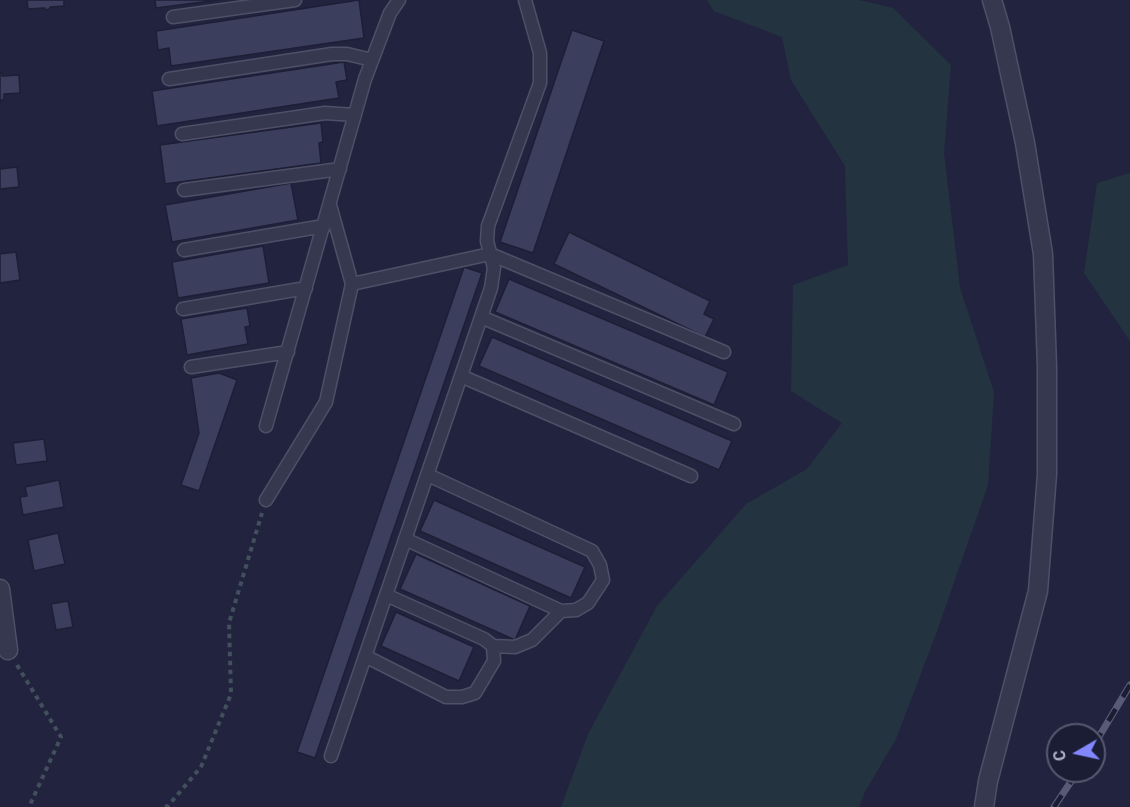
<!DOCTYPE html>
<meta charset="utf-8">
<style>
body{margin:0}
#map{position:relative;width:1130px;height:807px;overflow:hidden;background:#22243f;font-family:Roboto,sans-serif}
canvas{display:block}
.north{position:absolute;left:1046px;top:723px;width:60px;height:60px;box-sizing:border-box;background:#1b1d34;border:2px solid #575970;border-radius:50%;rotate:261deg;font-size:16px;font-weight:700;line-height:24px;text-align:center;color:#b2b3ca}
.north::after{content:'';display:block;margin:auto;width:21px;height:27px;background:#8387fe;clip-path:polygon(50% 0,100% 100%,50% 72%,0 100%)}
</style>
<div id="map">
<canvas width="1130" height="807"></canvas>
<div class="north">С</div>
</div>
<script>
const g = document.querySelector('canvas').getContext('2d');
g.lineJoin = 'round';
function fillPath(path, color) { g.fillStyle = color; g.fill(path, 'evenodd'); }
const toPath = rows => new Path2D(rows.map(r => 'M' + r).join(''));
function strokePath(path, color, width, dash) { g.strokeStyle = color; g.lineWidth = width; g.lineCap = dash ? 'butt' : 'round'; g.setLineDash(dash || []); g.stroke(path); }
const green = toPath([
 [707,0,859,0,893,8,951,65,944,153,960,288,994,392,988,485,936,634,896,739,865,792,859,807,561,807,588,734,657,606,746,504,807,469,842,423,791,391,793,285,848,265,845,166,791,80,782,37,714,11],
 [1130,173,1130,341,1084,273,1097,183]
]);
const building = toPath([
 [27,0,64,0,64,6,50,7,50,9,45,10,45,8,28,9,27,0],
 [155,0,218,0,156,8,155,0],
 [359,0,364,38,171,66,169,48,158,50,156,31,359,0],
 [572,30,604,41,533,253,500,242,572,30],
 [344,62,347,80,336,82,339,98,157,126,152,91,344,62],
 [0,73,2,73,2,76,19,75,20,93,4,94,4,100,0,100,0,104,0,73],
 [321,123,323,142,319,143,321,163,165,184,160,145,321,123],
 [17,167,19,187,0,189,0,169,17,167],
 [291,183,298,220,172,242,165,205,291,183],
 [569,232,710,301,704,314,714,319,705,337,554,264,569,232],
 [263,246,269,283,178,298,172,262,263,246],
 [16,252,20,280,0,283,0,254,16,252],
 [464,267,482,273,315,758,297,752,464,267],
 [509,279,728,372,714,405,495,312,509,279],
 [247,308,250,326,245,327,248,344,187,355,181,319,247,308],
 [492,337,732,441,719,470,479,366,492,337],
 [219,373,237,380,199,491,181,485,199,433,191,378,219,373],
 [44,439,47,461,16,465,13,443,44,439],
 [59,480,64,507,23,515,20,497,27,496,25,487,59,480],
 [434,500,585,567,571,598,420,531,434,500],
 [58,533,65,564,34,571,28,540,58,533],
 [416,554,530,606,515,640,400,589,416,554],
 [68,601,73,627,56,630,51,604,68,601],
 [396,612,474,647,459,681,381,646,396,612]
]);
const path = toPath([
 [17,665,61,737,29,807],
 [165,807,168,806,201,767,231,694,229,623,262,513]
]);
const lane = toPath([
 [173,17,295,0],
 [169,79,332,54,347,54,372,60],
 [182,134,325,113,355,115],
 [184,190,340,169],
 [184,250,324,226],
 [352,284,490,254,724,352],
 [183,309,306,288],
 [481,317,734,424],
 [191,367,288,352],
 [461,376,691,476],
 [266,426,365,79,390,13,399,0],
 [266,500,326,402,352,284,330,205],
 [405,539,561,611,576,610,588,603,603,580,600,565,592,551,428,475],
 [493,646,515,647,532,640,561,611],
 [365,656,446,697,462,697,475,693,494,661,493,646,484,639,386,595],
 [331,756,491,288,494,268,487,241,488,226,540,83,540,53,525,0]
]);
const street = toPath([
 [0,589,8,650],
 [984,807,988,781,1038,591,1047,474,1047,367,1043,254,1025,143,1000,27,992,0]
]);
const rail = toPath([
 [1094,745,1130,685],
 [1054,807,1078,771]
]);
fillPath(green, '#243340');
fillPath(building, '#3c3e5d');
strokePath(building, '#1d1f36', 1.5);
strokePath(lane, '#4e5067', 15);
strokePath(street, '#4e5067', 21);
strokePath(path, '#42505d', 4, [4.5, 4.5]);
strokePath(lane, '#36384f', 12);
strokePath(street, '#36384f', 18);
strokePath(rail, '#585a76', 7);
strokePath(rail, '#1b1d34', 4.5, [14]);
</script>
